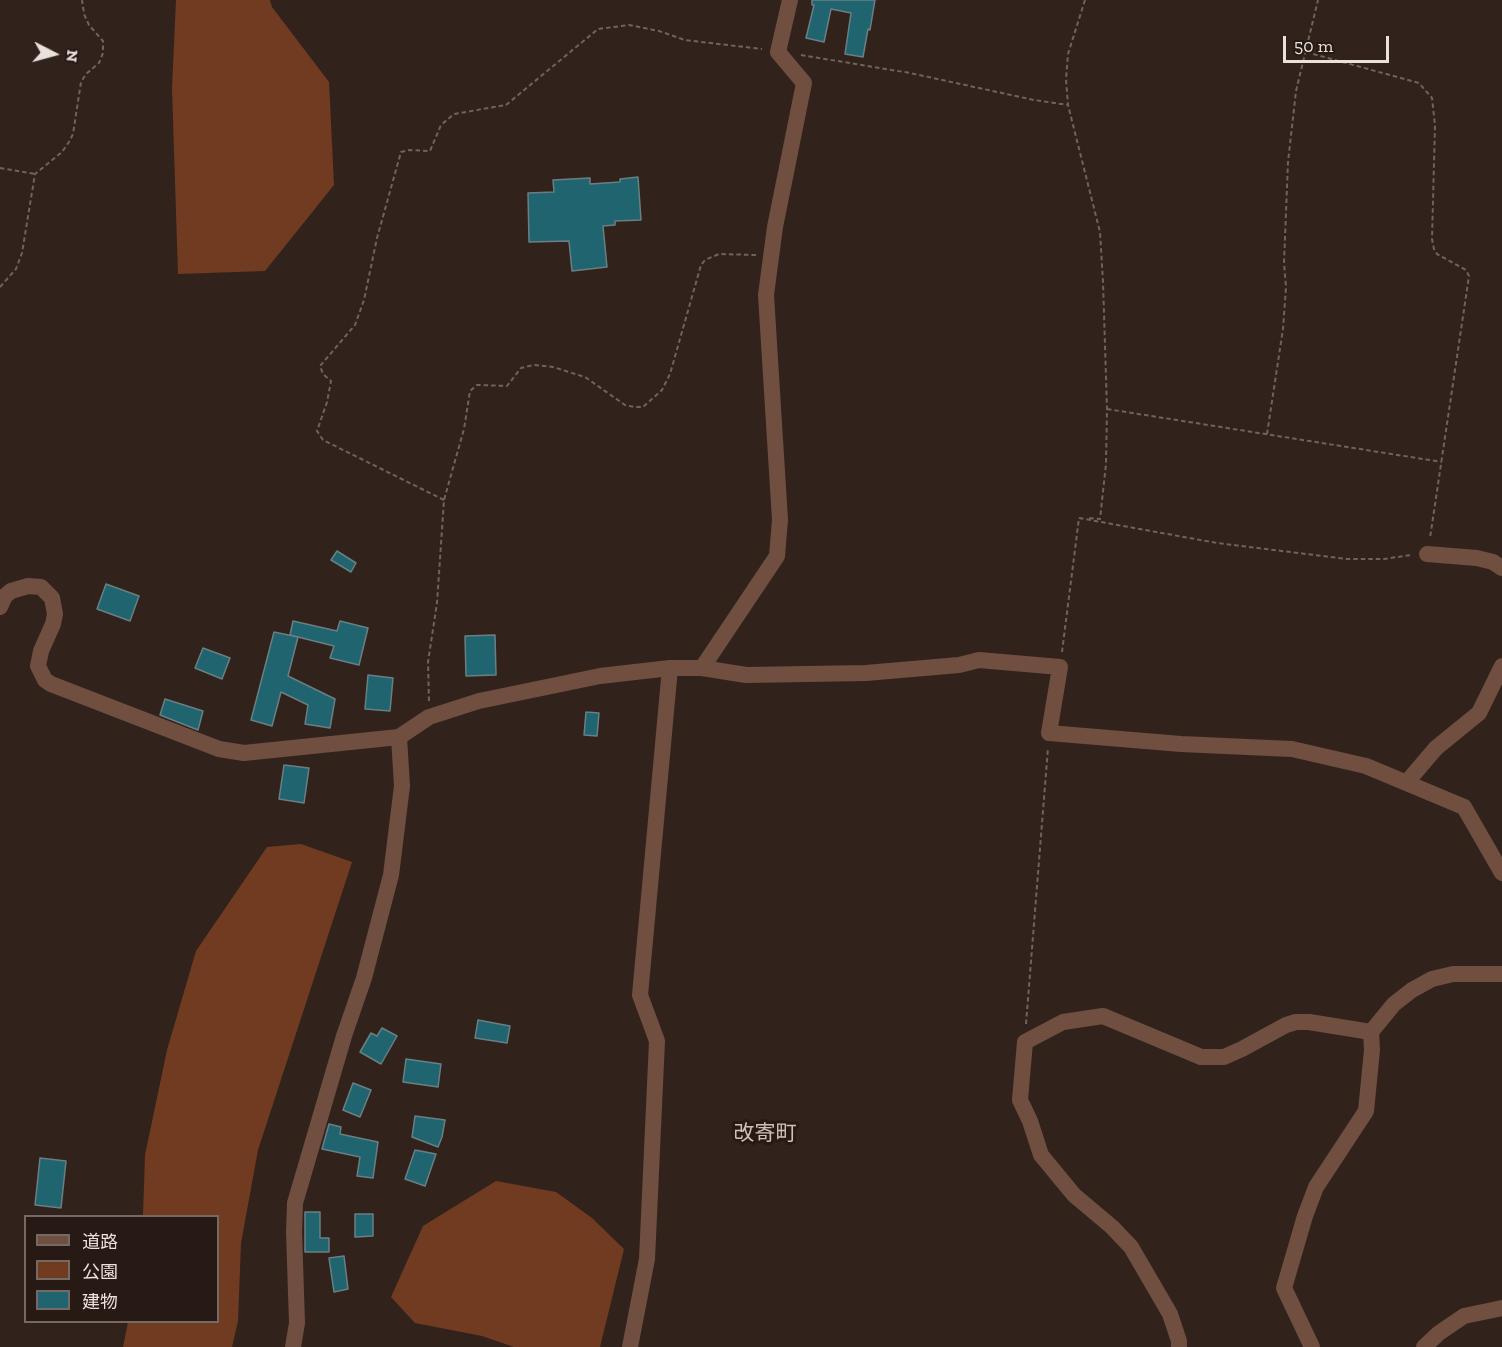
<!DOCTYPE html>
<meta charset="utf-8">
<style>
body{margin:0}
#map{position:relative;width:1502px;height:1347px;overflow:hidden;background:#31231c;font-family:"Zilla Slab","Noto Sans JP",serif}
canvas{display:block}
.legend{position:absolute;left:24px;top:1215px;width:195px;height:108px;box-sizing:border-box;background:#271913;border:2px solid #756963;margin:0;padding:8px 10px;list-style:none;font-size:18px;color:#eae0dc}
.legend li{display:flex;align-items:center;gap:12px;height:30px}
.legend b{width:30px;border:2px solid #756963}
.north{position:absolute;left:24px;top:24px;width:60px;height:60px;-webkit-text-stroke:4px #271913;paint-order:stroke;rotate:96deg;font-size:16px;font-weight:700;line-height:24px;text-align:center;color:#eae0dc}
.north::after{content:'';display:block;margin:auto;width:21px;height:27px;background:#eae0dc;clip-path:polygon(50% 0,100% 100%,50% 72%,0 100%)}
.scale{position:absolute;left:1283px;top:36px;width:106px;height:27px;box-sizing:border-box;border:3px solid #eae0dc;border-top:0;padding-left:8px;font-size:18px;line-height:21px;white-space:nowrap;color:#eae0dc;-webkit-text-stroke:4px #271913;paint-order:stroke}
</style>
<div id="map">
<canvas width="1502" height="1347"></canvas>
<ul class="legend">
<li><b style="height:8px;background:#704f40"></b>道路</li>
<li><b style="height:16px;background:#713b22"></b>公園</li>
<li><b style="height:16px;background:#20646f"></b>建物</li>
</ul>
<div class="north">N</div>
<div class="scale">50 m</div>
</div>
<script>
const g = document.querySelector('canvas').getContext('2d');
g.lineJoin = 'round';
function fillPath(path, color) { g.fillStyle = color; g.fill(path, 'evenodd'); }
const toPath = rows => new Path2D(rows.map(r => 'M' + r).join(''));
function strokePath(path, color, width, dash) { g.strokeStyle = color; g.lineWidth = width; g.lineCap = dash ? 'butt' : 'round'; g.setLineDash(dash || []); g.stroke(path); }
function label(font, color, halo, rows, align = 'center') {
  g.font = font + ' "Zilla Slab","Noto Sans JP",serif'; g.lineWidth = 6; g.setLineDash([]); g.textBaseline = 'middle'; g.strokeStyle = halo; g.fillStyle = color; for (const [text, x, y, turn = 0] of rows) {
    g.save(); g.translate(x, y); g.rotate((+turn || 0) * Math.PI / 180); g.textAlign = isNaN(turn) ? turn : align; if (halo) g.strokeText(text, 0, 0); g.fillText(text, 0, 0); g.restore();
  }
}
const green = toPath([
 [176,0,270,0,272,7,329,82,334,185,265,271,178,274,172,88],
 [301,844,352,862,258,1150,241,1243,238,1321,232,1347,123,1347,128,1322,218,1322,218,1216,143,1216,145,1155,167,1050,196,951,267,847],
 [496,1181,556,1192,592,1218,624,1249,600,1347,514,1347,482,1336,415,1323,391,1297,423,1226]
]);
const building = toPath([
 [812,0,875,0,870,30,868,29,863,57,845,54,851,13,831,9,824,42,806,38,814,5,812,5,812,0],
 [638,177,641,220,615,221,615,225,603,226,607,267,572,271,569,241,529,242,528,193,554,192,553,180,590,178,590,184,620,182,620,179,638,177],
 [337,551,356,563,351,572,331,560,337,551],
 [106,584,139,596,130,621,97,609,106,584],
 [293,621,337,631,340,621,368,628,359,665,330,658,334,646,290,635,293,621],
 [274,632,298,637,288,676,335,699,330,728,305,724,308,705,281,692,272,726,251,720,274,632],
 [495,635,496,675,466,676,465,636,495,635],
 [203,648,230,658,222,679,195,668,203,648],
 [368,675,393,678,390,711,365,709,368,675],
 [165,699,203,711,198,730,160,715,165,699],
 [586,712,599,713,597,736,584,735,586,712],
 [284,765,309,768,304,803,279,799,284,765],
 [478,1020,510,1026,507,1043,475,1038,478,1020],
 [382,1028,397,1036,381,1064,360,1052,371,1033,377,1036,382,1028],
 [406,1059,441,1064,438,1087,403,1082,406,1059],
 [353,1083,371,1090,360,1117,343,1110,353,1083],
 [415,1116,445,1120,442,1137,438,1147,412,1137,415,1116],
 [329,1124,341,1127,340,1134,378,1142,373,1178,357,1176,360,1157,322,1149,329,1124],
 [415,1150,436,1154,425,1186,405,1179,415,1150],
 [40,1158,66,1161,61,1208,35,1205,40,1158],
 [305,1212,320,1212,320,1238,329,1238,329,1252,305,1252,305,1212],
 [355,1214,373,1214,373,1236,355,1237,355,1214],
 [344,1256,348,1289,334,1292,329,1258,344,1256]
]);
const path = toPath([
 [1085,0,1068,54,1066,79,1068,105,1100,232,1103,282,1107,409,1106,464,1100,519,1088,518],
 [1306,52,1419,83,1432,98,1435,125,1432,239,1434,249,1437,254,1466,270,1469,276,1430,538],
 [801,55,910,73,1034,100,1068,105],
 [0,168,35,174],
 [0,287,16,269,22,253,35,174,62,152,69,142,73,134,81,82,86,74,99,63,103,53,103,41,89,25,84,14,82,0],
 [1107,409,1442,462],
 [1267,434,1283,329,1286,287,1284,263,1288,162,1296,91,1318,0],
 [444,500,323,440,317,431,327,402,331,381,323,374,320,366,355,325,364,300,377,238,401,152,409,150,430,151,441,125,454,114,506,105,598,29,629,25,659,31,685,40,762,49],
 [1079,518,1217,543,1347,559,1384,559,1411,555],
 [1062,652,1079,518],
 [429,701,428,662,437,603,444,500,464,429,470,391,477,385,507,386,521,368,534,365,553,367,585,377,625,405,634,407,643,407,662,390,670,374,701,265,705,260,719,254,756,255],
 [1026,1024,1048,748]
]);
const street = toPath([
 [1427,554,1477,558,1493,562,1502,568],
 [0,607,5,596,11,591,28,586,41,587,52,598,55,614,53,624,41,651,38,666,45,680,51,684,219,749,244,753,399,737,429,717,479,701,600,676,670,668,702,668,746,675,866,673,959,665,979,660,1060,667,1049,733,1181,744,1292,749,1366,766,1464,807,1502,873],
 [702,668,777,556,780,520,766,295,775,227,804,83,778,52,790,0],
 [1407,782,1436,748,1479,713,1502,666],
 [293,1347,297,1323,294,1232,295,1203,344,1036,364,978,391,875,402,786,399,737],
 [630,1347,647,1259,657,1041,640,995,670,668],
 [1179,1347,1179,1341,1170,1314,1131,1247,1112,1227,1074,1195,1041,1155,1030,1121,1020,1100,1025,1042,1063,1022,1103,1016,1201,1057,1224,1057,1242,1049,1286,1025,1296,1022,1309,1022,1371,1032],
 [1312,1347,1284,1288,1305,1216,1316,1187,1366,1111,1372,1050,1371,1032,1394,1004,1412,990,1432,979,1453,974,1502,974],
 [1424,1347,1439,1333,1464,1316,1502,1308]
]);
const quarterNames = [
 ["改寄町",765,1134]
];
fillPath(green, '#713b22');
fillPath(building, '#20646f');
strokePath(building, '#6a7f83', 1.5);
strokePath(path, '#70635d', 2, [4.5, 3]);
strokePath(street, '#704f40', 16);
label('21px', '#d2bfb7', '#271913', quarterNames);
</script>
